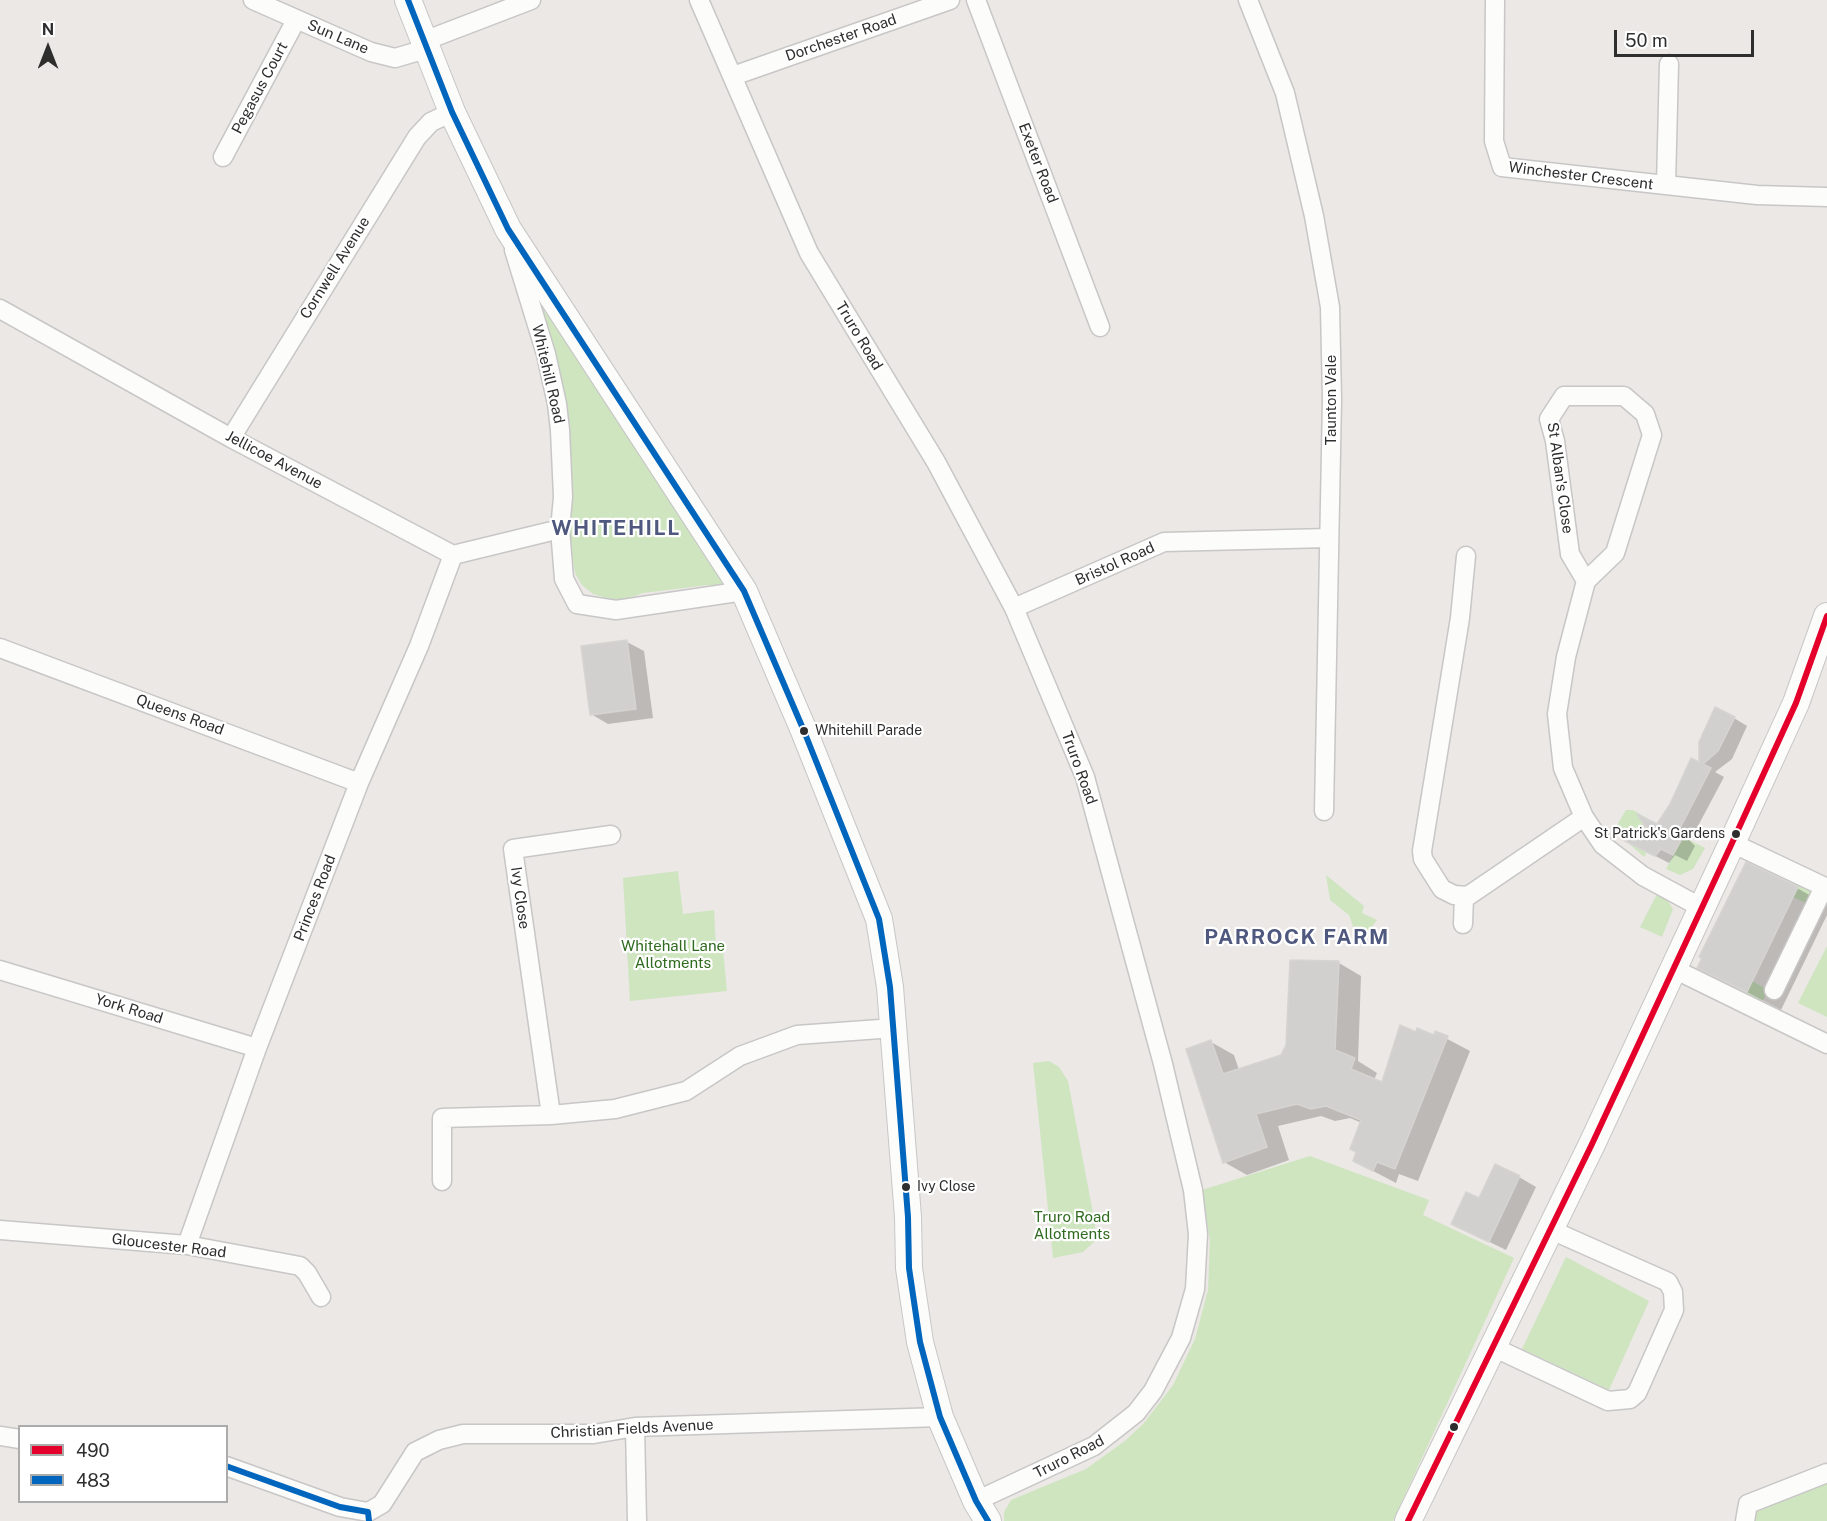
<!DOCTYPE html>
<style>
body{margin:0}
#map{position:relative;width:1827px;height:1521px;overflow:hidden;background:#ebe8e5;font-family:"Public Sans",sans-serif}
canvas{display:block}
.legend{position:absolute;left:18px;top:1425px;width:210px;height:78px;box-sizing:border-box;background:#fff;border:2px solid #ababab;margin:0;padding:8px 10px;list-style:none;font-size:18px;color:#2e2e2e}
.legend li{display:flex;align-items:center;gap:12px;height:30px}
.legend b{width:30px;border:2px solid #ababab}
.north{position:absolute;left:18px;top:18px;width:60px;height:60px;-webkit-text-stroke:4px #fff;paint-order:stroke;rotate:0deg;font-size:16px;font-weight:700;line-height:24px;text-align:center;color:#2e2e2e}
.north::after{content:'';display:block;margin:auto;width:21px;height:27px;background:#2e2e2e;clip-path:polygon(50% 0,100% 100%,50% 72%,0 100%)}
.scale{position:absolute;left:1614px;top:30px;width:140px;height:27px;box-sizing:border-box;border:3px solid #2e2e2e;border-top:0;padding-left:8px;font-size:18px;line-height:21px;white-space:nowrap;color:#2e2e2e;-webkit-text-stroke:4px #fff;paint-order:stroke}
</style>
<div id="map">
<canvas width="1827" height="1521"></canvas>
<ul class="legend">
<li><b style="height:8px;background:#e4002b"></b>490</li>
<li><b style="height:8px;background:#0065bd"></b>483</li>
</ul>
<div class="north">N</div>
<div class="scale">50 m</div>
</div>
<script>
const g = document.querySelector('canvas').getContext('2d');
g.lineJoin = 'round';
function fillPath(path, color) { g.fillStyle = color; g.fill(path, 'evenodd'); }
const toPath = rows => new Path2D(rows.map(r => 'M' + r).join(''));
function strokePath(path, color, width, dash) { g.strokeStyle = color; g.lineWidth = width; g.lineCap = dash ? 'butt' : 'round'; g.setLineDash(dash || []); g.stroke(path); }
function label(font, color, halo, rows, align = 'center') {
  g.font = font + ' "Public Sans",sans-serif'; g.lineWidth = 4.5; g.setLineDash([]); g.textBaseline = 'middle'; g.strokeStyle = halo; g.fillStyle = color; for (const [text, x, y, turn = 0] of rows) {
    g.save(); g.translate(x, y); g.rotate((+turn || 0) * Math.PI / 180); g.textAlign = isNaN(turn) ? turn : align; if (halo) g.strokeText(text, 0, 0); g.fillText(text, 0, 0); g.restore();
  }
}
const green = toPath([
 [543,301,723,583,718,589,708,585,643,593,624,600,613,600,593,594,582,585,575,573,567,524,572,505,567,419,560,375,538,302],
 [1626,810,1633,810,1657,824,1644,850,1647,852,1644,857,1614,830],
 [1683,837,1705,848,1693,869,1680,875,1666,869],
 [678,871,683,914,714,910,716,950,723,950,727,991,630,1001,623,878],
 [1326,875,1364,906,1362,913,1377,920,1359,943,1349,915,1330,900],
 [1795,879,1810,885,1810,895,1806,903,1793,897,1778,927,1774,926,1743,989,1703,969,1699,964,1703,950,1712,954,1707,968,1743,983],
 [1657,894,1668,901,1673,909,1662,937,1640,927],
 [1827,946,1827,1017,1798,1003],
 [1752,981,1768,990,1761,1004,1746,995],
 [1049,1061,1059,1067,1068,1081,1095,1224,1094,1242,1083,1252,1053,1258,1033,1063],
 [1310,1156,1429,1200,1423,1215,1514,1258,1393,1521,1004,1521,1004,1512,1011,1500,1086,1469,1126,1440,1144,1423,1173,1385,1195,1339,1208,1290,1210,1240,1202,1190],
 [1566,1257,1649,1301,1609,1390,1522,1349],
 [1827,1480,1827,1521,1752,1521,1754,1512,1763,1502]
]);
const shadow = toPath([
 [627,642,644,651,653,718,608,724,591,714],
 [1734,718,1747,726,1732,759,1715,772,1724,777,1690,841,1695,846,1687,861,1675,855,1669,863,1636,846,1656,841,1658,826],
 [1797,888,1827,905,1827,915,1781,1010,1699,967,1704,958],
 [1339,963,1361,976,1358,1061,1377,1073,1374,1080,1383,1084,1417,1034,1434,1037,1436,1033,1470,1051,1418,1181,1399,1174,1396,1183,1354,1161,1362,1123,1350,1118,1335,1121,1321,1116,1278,1126,1289,1160,1247,1175,1224,1162,1211,1042,1234,1055,1239,1070,1282,1056],
 [1519,1177,1536,1187,1506,1250,1453,1224,1480,1200]
]);
const building = toPath([
 [627,640,636,709,590,715,581,646,627,640],
 [1715,707,1735,717,1718,751,1703,764,1711,768,1677,834,1683,837,1673,855,1661,849,1655,856,1621,839,1653,839,1637,814,1657,824,1670,804,1691,758,1699,762,1699,742,1715,707],
 [1746,862,1798,887,1747,992,1697,968,1702,958,1699,957,1746,862],
 [1290,960,1339,961,1335,1050,1355,1058,1351,1069,1382,1082,1400,1025,1416,1032,1417,1028,1434,1035,1435,1031,1448,1036,1395,1169,1377,1162,1373,1171,1353,1161,1356,1152,1350,1149,1361,1120,1326,1106,1311,1109,1297,1104,1256,1114,1267,1147,1223,1163,1186,1049,1211,1040,1223,1074,1281,1055,1286,1045,1290,960],
 [1495,1164,1520,1176,1489,1242,1451,1224,1466,1192,1479,1198,1495,1164]
]);
const street = toPath([
 [253,0,371,52,395,58,426,49],
 [699,0,809,253,936,462,1014,608,1085,777,1163,1064,1193,1190,1198,1234,1195,1289,1181,1338,1153,1391,1136,1413,1094,1446,976,1501],
 [976,0,1100,327],
 [1248,0,1285,93,1314,216,1330,307,1332,399,1324,811],
 [1495,0,1494,141,1502,167,1757,195,1827,197],
 [424,41,531,0],
 [733,76,950,0],
 [223,157,296,20],
 [1666,185,1669,64],
 [514,250,546,354,557,404,560,430,563,497,560,529,564,579,577,604,616,610,744,591],
 [0,309,231,438,453,555,560,529],
 [231,438,417,137,431,122,452,112],
 [1466,556,1460,618,1422,851,1423,859,1442,889,1454,895,1468,896,1584,817],
 [1586,581,1615,553,1652,435,1645,414,1624,396,1564,396,1549,419,1555,441,1570,554,1586,581,1566,657,1557,714,1563,768,1584,817,1603,845,1643,876,1702,908],
 [1014,608,1164,542,1329,538],
 [0,648,359,783],
 [1732,843,1827,888],
 [1463,924,1464,896],
 [1674,969,1827,1044],
 [0,970,257,1048],
 [1774,990,1824,887],
 [551,1115,513,849,611,835],
 [442,1181,442,1118,551,1115,615,1109,686,1091,740,1056,797,1035,894,1028],
 [0,1230,187,1245,300,1266,307,1273,321,1297],
 [187,1245,257,1048,359,783,419,646,453,555],
 [1493,1347,1608,1401,1630,1399,1637,1393,1674,1310,1673,1292,1668,1282,1549,1229],
 [635,1427,637,1521],
 [0,1436,20,1439],
 [226,1466,340,1507,368,1512],
 [368,1512,382,1504,415,1452,439,1440,463,1434,594,1434,635,1427,940,1417],
 [1745,1521,1748,1504,1827,1473]
]);
const secondary = toPath([
 [408,0,452,112,508,229,744,591,804,731,879,919,890,987,908,1217,909,1268,920,1342,940,1417,976,1501,988,1521],
 [1408,1521,1592,1144,1732,843,1796,703,1827,616]
]);
const bus1 = toPath([
 [1408,1521,1592,1144,1732,843,1796,703,1827,616]
]);
const bus2 = toPath([
 [408,0,452,112,508,229,744,591,804,731,879,919,890,987,908,1217,909,1268,920,1342,940,1417,976,1501,988,1521],
 [226,1466,340,1507,368,1512,369,1521]
]);
const markers = [
 [804,731,5,"#2e2e2e"],
 [1736,834,5,"#2e2e2e"],
 [906,1187,5,"#2e2e2e"],
 [1454,1427,5,"#2e2e2e"]
];
const busNames = [
 ["Whitehill Parade",815,731],
 ["St Patrick's Gardens",1725,834,"right"],
 ["Ivy Close",917,1187]
];
const streetNames = [
 ["Sun Lane",338,37,23],
 ["Dorchester Road",841,38,-19],
 ["Pegasus Court",260,88,-62],
 ["Exeter Road",1038,163,69],
 ["Winchester Crescent",1581,176,7],
 ["Cornwell Avenue",335,268,-58],
 ["Truro Road",859,336,59],
 ["Whitehill Road",548,374,77],
 ["Taunton Vale",1331,400,-90],
 ["Jellicoe Avenue",274,460,28],
 ["St Alban's Close",1560,478,82],
 ["Bristol Road",1115,564,-24],
 ["Queens Road",180,715,20],
 ["Truro Road",1079,768,70],
 ["Princes Road",315,898,-69],
 ["Ivy Close",520,898,82],
 ["York Road",129,1009,17],
 ["Gloucester Road",169,1246,7],
 ["Christian Fields Avenue",632,1429,-3],
 ["Truro Road",1069,1457,-27]
];
const parkNames = [
 ["Whitehall Lane",673,946],
 ["Allotments",673,963],
 ["Truro Road",1072,1217],
 ["Allotments",1072,1234]
];
const districtNames = [
 ["WHITEHILL",616,529],
 ["PARROCK FARM",1297,938]
];
fillPath(green, '#cee5c0');
fillPath(shadow, '#0003');
fillPath(building, '#d2d0ce');
strokePath(building, '#d6d4d1', 1.5);
strokePath(street, '#c8c6c7', 21);
strokePath(secondary, '#c8c6c7', 28);
strokePath(street, '#fcfcfb', 18);
strokePath(secondary, '#fcfcfb', 26);
strokePath(bus1, '#e4002b', 6);
strokePath(bus2, '#0065bd', 6);
for (const [x, y, r, color] of markers) { const dot = new Path2D(); dot.arc(x, y, r, 0, 2 * Math.PI); g.fillStyle = color; g.fill(dot); strokePath(dot, '#fff', 2); }
label('14px', '#2e2e2e', '#fff', busNames, 'left');
label('15px', '#2e2e2e', '#fff', streetNames);
label('15px', '#2f6a1f', '#fff', parkNames);
g.letterSpacing = '1.5px';
label('bold 21px', '#4f587e', '#fff', districtNames);
g.letterSpacing = '0px';
</script>
